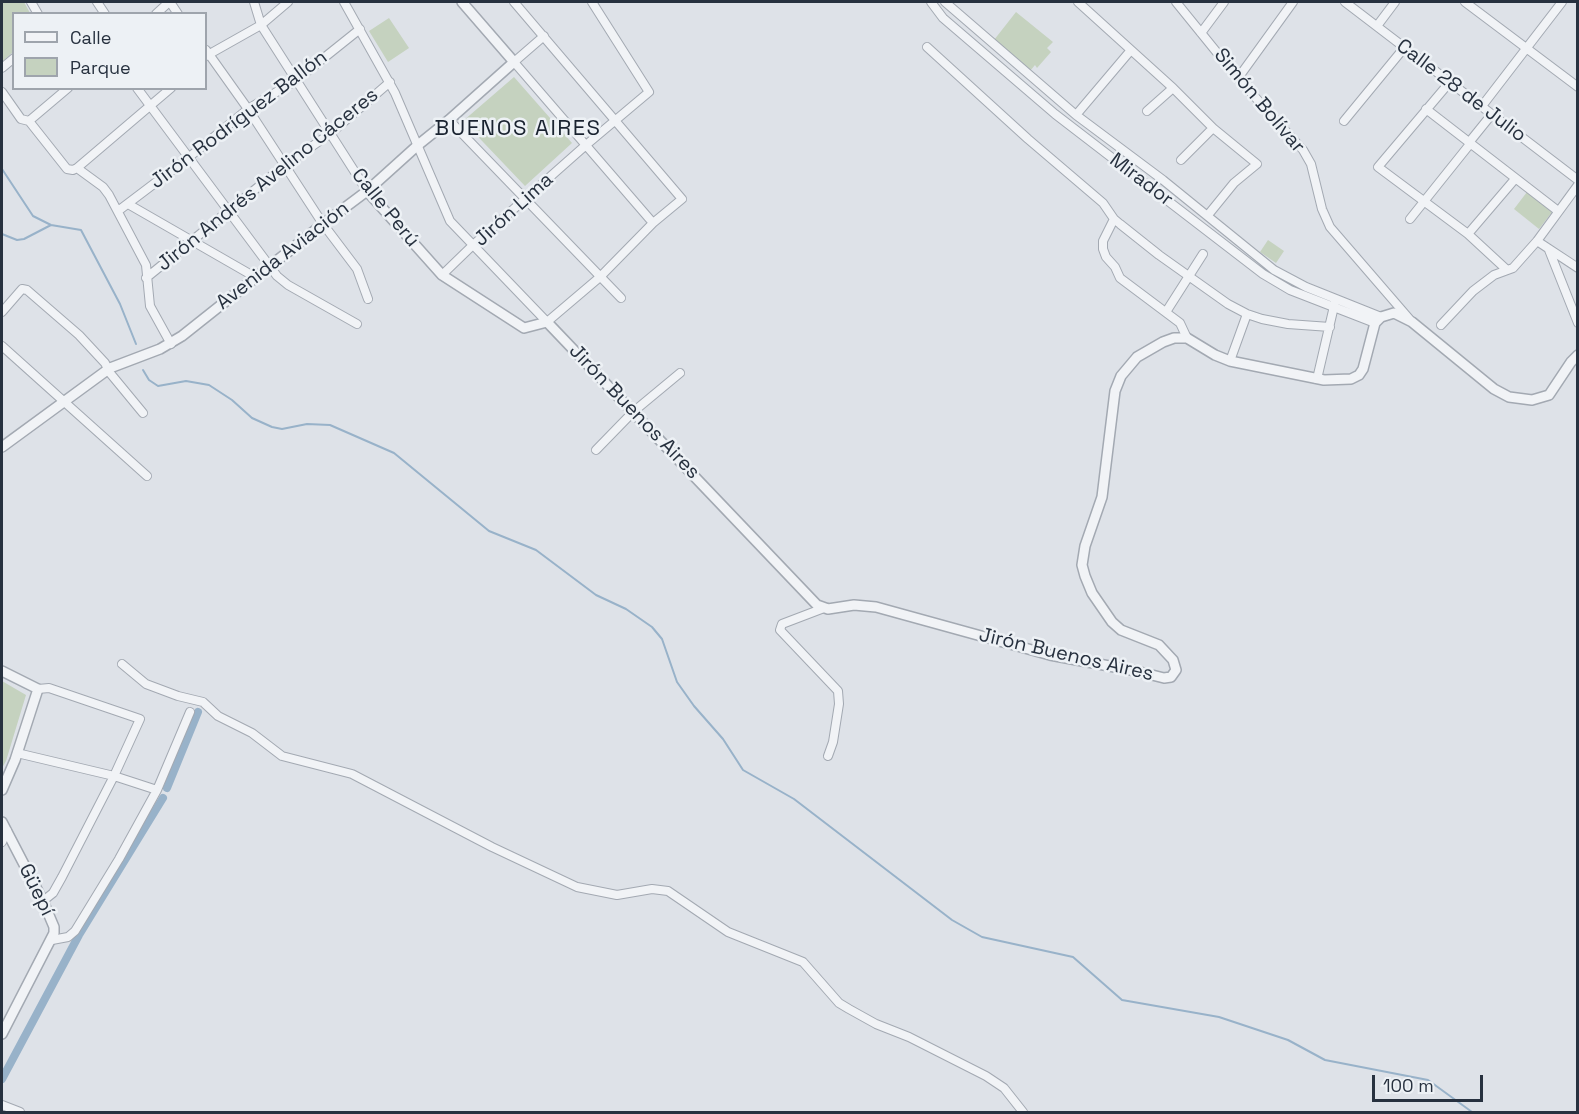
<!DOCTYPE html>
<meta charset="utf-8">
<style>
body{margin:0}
#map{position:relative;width:1579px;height:1114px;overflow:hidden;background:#dee2e8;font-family:"Space Grotesk",sans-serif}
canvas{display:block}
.frame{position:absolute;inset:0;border:3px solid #27313f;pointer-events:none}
.legend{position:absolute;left:12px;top:12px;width:195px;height:78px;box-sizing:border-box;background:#edf1f5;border:2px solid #9ea4ac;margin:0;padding:8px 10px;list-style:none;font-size:18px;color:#27313f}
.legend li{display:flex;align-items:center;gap:12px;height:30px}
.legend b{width:30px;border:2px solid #9ea4ac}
.scale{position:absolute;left:1372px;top:1075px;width:111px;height:27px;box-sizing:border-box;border:3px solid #27313f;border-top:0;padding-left:8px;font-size:18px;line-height:21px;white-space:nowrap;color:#27313f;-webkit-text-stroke:4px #edf1f5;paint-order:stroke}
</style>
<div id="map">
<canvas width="1579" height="1114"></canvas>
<div class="frame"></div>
<ul class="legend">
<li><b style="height:8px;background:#f1f3f6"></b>Calle</li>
<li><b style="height:16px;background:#c5d2bf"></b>Parque</li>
</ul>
<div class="scale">100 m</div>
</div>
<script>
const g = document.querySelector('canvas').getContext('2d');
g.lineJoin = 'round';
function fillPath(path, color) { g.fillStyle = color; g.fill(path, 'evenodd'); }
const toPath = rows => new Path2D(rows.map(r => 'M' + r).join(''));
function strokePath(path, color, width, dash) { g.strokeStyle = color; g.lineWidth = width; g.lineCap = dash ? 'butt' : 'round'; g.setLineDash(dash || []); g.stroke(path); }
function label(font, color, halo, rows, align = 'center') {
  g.font = font + ' "Space Grotesk",sans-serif'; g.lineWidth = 5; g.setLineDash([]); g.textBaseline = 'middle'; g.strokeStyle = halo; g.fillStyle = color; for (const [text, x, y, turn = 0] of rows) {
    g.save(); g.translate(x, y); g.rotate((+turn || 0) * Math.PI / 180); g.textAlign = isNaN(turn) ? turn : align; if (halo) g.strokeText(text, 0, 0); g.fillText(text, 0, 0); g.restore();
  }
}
const green = toPath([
 [2,2,24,2,30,13,14,14,13,52,2,62],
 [1016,12,1053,42,1047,48,1051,52,1037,68,1035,65,1030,71,994,40],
 [389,18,409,48,388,62,369,31],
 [514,77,572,143,525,186,463,121],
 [1527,192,1552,212,1539,229,1514,209],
 [1268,240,1284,251,1276,263,1260,252],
 [2,681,26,695,6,761,2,768]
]);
const stream = toPath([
 [2,169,33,216,51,225,81,230,120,304,136,344],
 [2,234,17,240,24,239,51,225],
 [143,370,149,380,158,386,186,381,209,385,232,400,252,418,272,427,282,429,307,424,330,425,394,453,489,531,536,550,596,595,626,609,652,627,662,639,677,682,694,706,723,739,743,770,794,799,952,920,982,937,1073,957,1122,1000,1219,1017,1288,1040,1325,1060,1428,1080,1472,1112]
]);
const canal = toPath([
 [167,788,198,712],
 [2,1079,79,935,163,798]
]);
const minor = toPath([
 [31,2,38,14],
 [97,2,105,14],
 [170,2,178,14],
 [254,2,261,25,367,191],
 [344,2,395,93,450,221,547,322,600,277,653,223,682,199,514,2],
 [931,2,943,18,1055,114,1263,274,1290,290,1375,323],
 [945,2,1076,115,1163,180,1274,270,1306,287,1381,317],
 [1078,2,1173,88,1213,128,1257,164,1234,183,1208,215],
 [1176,2,1236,76,1303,150,1311,164,1322,209,1330,227,1412,322],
 [1345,2,1578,180],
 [1465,2,1578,87],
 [156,14,169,2],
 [1377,26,1395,2],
 [1201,33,1224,2],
 [544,36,514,62,653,223],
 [927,47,1028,139,1103,203,1114,219,1120,224,1159,255,1228,304,1247,314,1262,319,1288,324,1330,327],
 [206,50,248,109,323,224,357,269,368,299],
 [206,56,261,25,288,2],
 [2,68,14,58],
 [1236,76,1241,74,1293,2],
 [1449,83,1378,167,1468,234,1507,270],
 [137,88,277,276,288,285,357,324],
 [2,92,21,119,29,121,67,169,73,170,77,168,103,187,109,195,146,265,150,306,171,344],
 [1482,106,1562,2],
 [1426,109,1558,211],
 [1147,111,1173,88],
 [1076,115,1131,50],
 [449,120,621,298],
 [29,121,68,88],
 [1344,121,1404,48],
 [1181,160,1213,128],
 [77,168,171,88],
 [128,204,255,277],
 [118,211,188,158,248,109,295,81,360,29],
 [1114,219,1103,241,1103,249,1106,257,1115,267,1120,278,1180,323,1187,338],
 [1410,219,1470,144,1471,140,1492,114],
 [1468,234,1515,179],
 [1537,241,1578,268],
 [1549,250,1578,323],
 [442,275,473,245,586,145,649,92,592,2],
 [146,278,284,166,331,133,390,82],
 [2,312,22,289,27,290,79,335,105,363,110,373,143,413],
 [1166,312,1203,254],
 [1441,325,1473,291,1494,275,1513,268,1537,241,1578,185],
 [2,346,147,476],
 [1230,361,1247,314],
 [1317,379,1335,302],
 [596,450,633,412,680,373],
 [824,608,782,624,780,630,838,691,839,704,833,742,828,756],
 [122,664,146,684,178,696,203,702,218,716,252,733,282,756,352,774,492,847,577,887,617,895,652,889,668,891,728,932,803,962,839,1003,849,1009,876,1024,909,1037,986,1076,1004,1088,1023,1112],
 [38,689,49,688,140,719,114,776,62,877,53,893,43,901],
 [17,753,114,776,157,790],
 [2,842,7,831],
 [52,940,68,937,75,931,119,859,157,790,190,712],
 [2,1105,20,1112]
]);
const tertiary = toPath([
 [367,191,442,275,524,328,547,322,817,605,828,609,854,605,876,607,1050,655,1136,671,1164,678,1171,677,1176,670,1173,660,1159,645,1121,630,1112,622,1092,593,1085,576,1082,565,1085,546,1102,497,1115,391,1121,376,1137,357,1163,342,1174,338,1187,338,1215,355,1230,361,1324,380,1351,379,1359,375,1363,369,1375,323,1381,317,1394,313,1412,322,1494,389,1509,397,1532,400,1549,395,1571,362,1578,355],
 [2,447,110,368,160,349,182,336,323,224,367,191,418,145,449,120,514,62,462,2],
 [2,671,38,689,15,760,2,790],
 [2,822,43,901,54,927,54,933,2,1034]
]);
const streetNames = [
 ["Calle 28 de Julio",1461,91,37],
 ["Simón Bolívar",1259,101,50],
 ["Jirón Rodríguez Ballón",239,120,-37],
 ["Jirón Andrés Avelino Cáceres",268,180,-39],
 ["Mirador",1141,180,37],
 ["Calle Perú",385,208,51],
 ["Jirón Lima",514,210,-42],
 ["Avenida Aviación",283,256,-38],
 ["Jirón Buenos Aires",634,412,46],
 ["Jirón Buenos Aires",1066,655,13],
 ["Güepí",36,890,64]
];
const quarterNames = [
 ["BUENOS AIRES",518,129]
];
fillPath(green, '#c5d2bf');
strokePath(stream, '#98b2c9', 2);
strokePath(canal, '#98b2c9', 8);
strokePath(minor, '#a3a9b2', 10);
strokePath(tertiary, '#a3a9b2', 12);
strokePath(minor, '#f1f3f6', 8);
strokePath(tertiary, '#f1f3f6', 9);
label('20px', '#27313f', '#edf1f5', streetNames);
g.letterSpacing = '1.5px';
label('22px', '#19222f', '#edf1f5', quarterNames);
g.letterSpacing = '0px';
</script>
